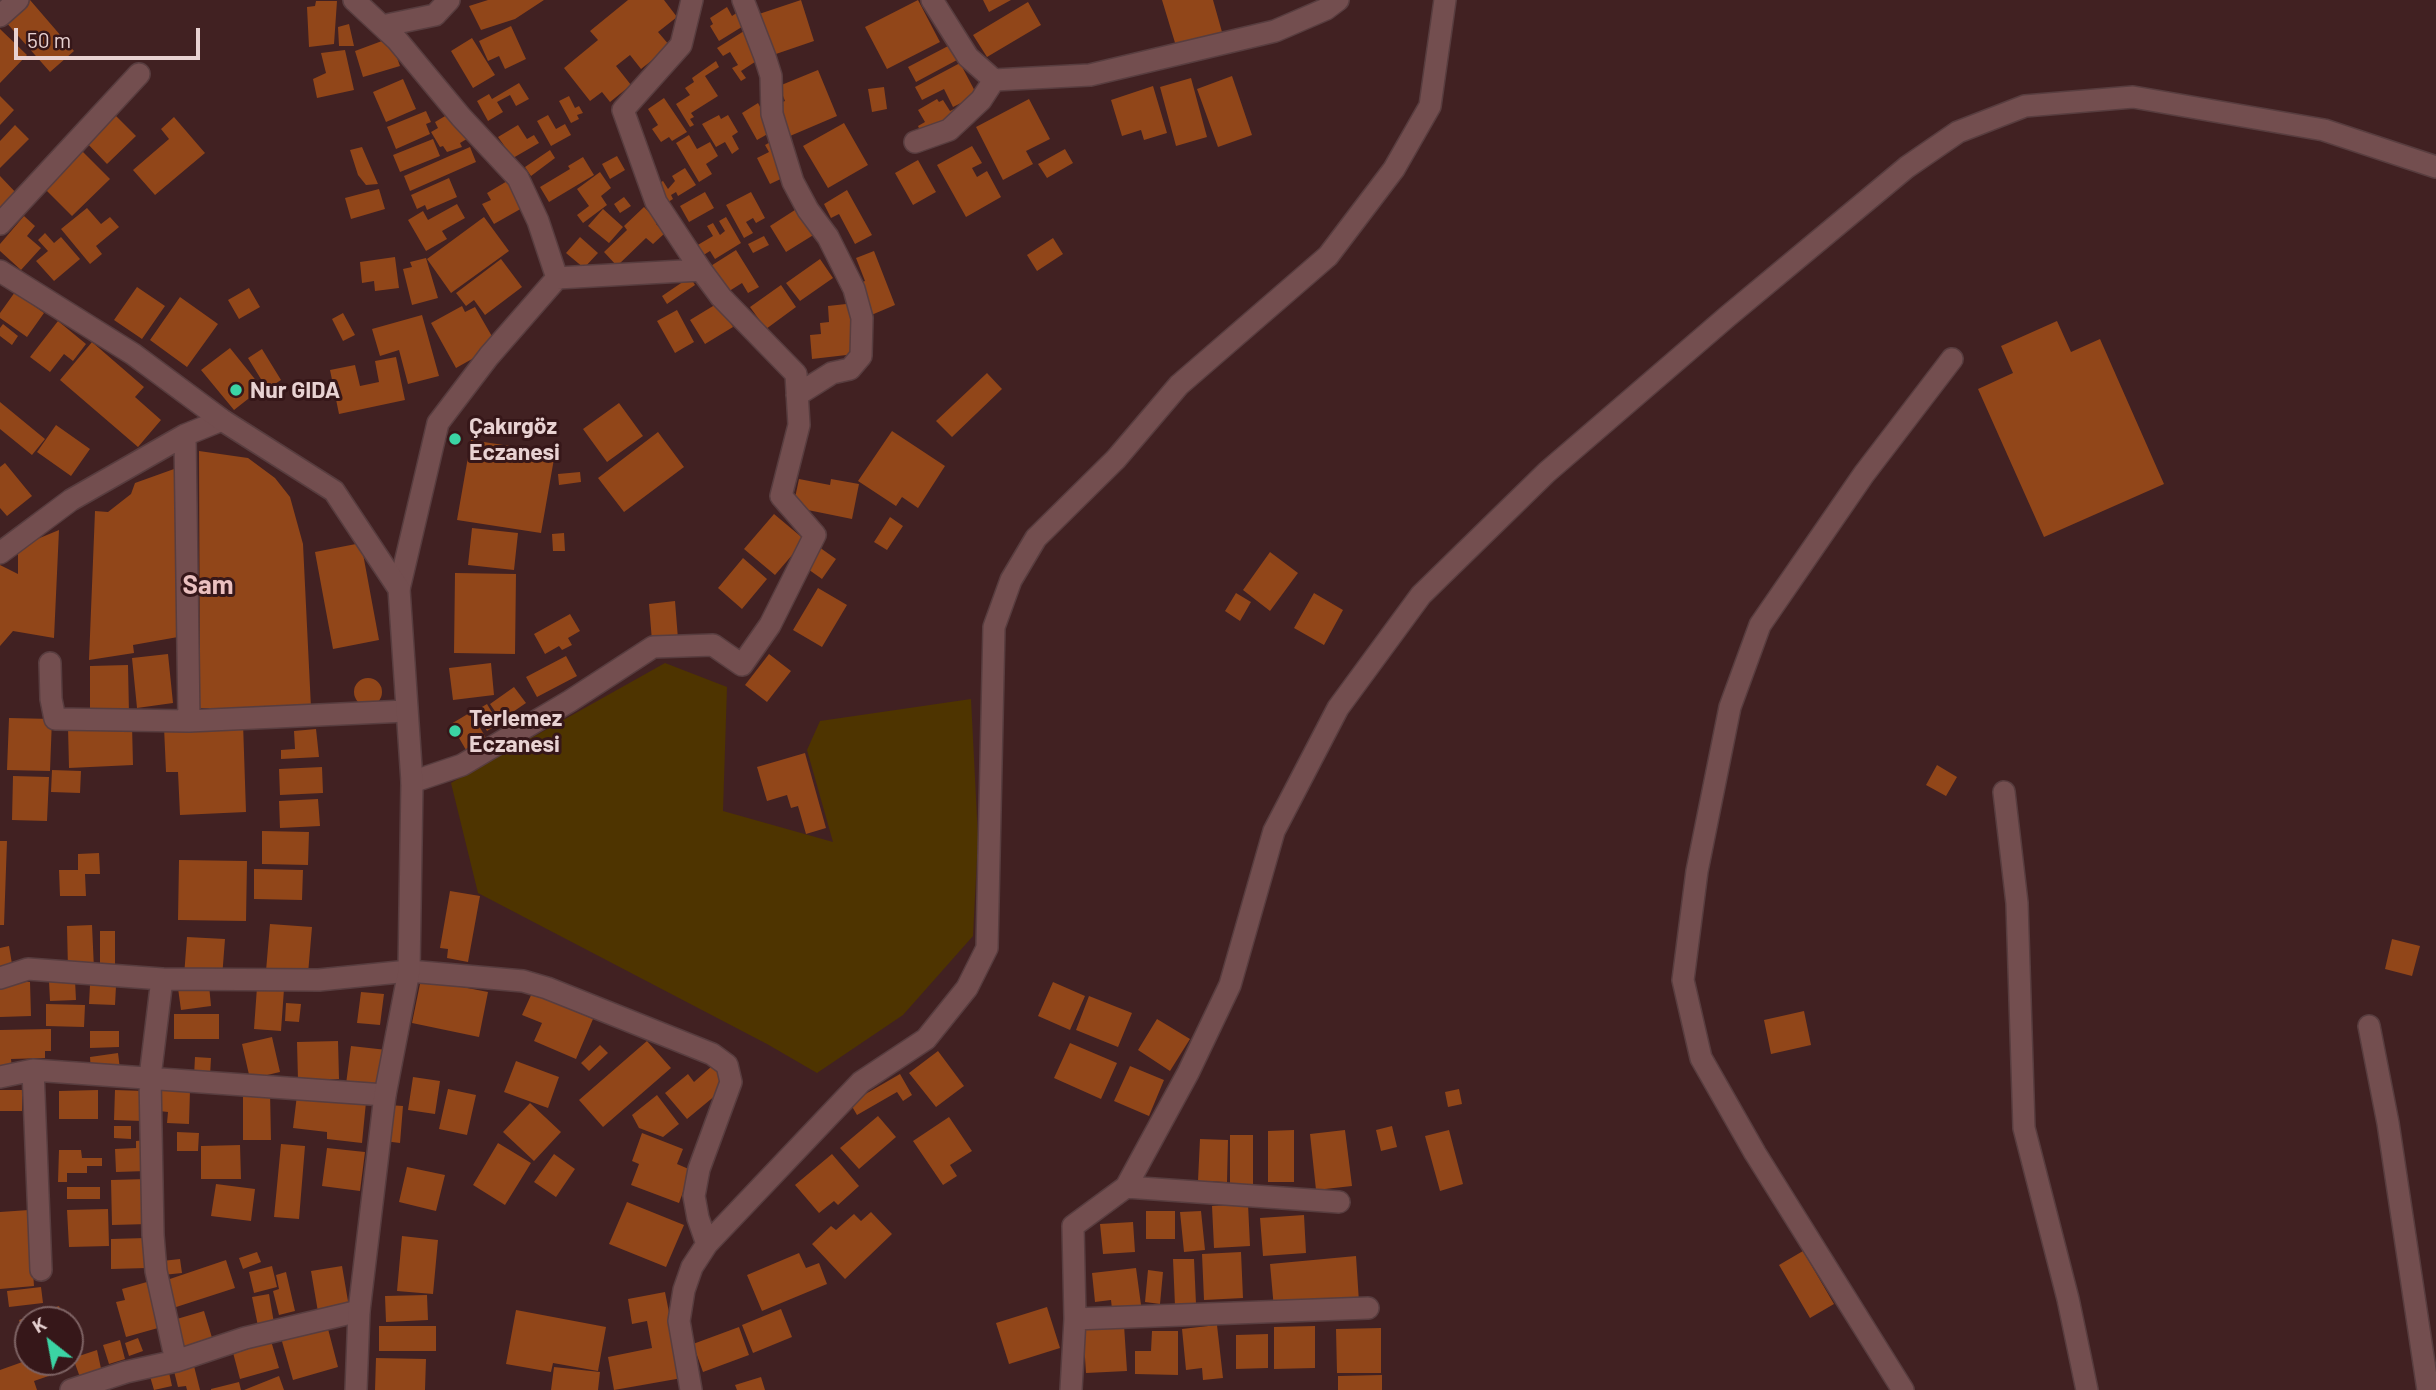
<!DOCTYPE html>
<meta charset="utf-8">
<style>
body{margin:0}
#map{position:relative;width:2436px;height:1390px;overflow:hidden;background:#412122;font-family:Barlow,sans-serif}
canvas{display:block}
.north{position:absolute;left:14px;top:1306px;width:70px;height:70px;box-sizing:border-box;background:#361719;border:2px solid #7d6263;border-radius:50%;rotate:329deg;font-size:19px;font-weight:700;line-height:28px;text-align:center;color:#e8d2d2}
.north::after{content:'';display:block;margin:auto;width:24px;height:32px;background:#3bd4a4;clip-path:polygon(50% 0,100% 100%,50% 72%,0 100%)}
.scale{position:absolute;left:14px;top:28px;width:186px;height:32px;box-sizing:border-box;border:4px solid #e8d2d2;border-top:0;padding-left:9px;font-size:21px;line-height:24px;white-space:nowrap;color:#e8d2d2;-webkit-text-stroke:5px #361719;paint-order:stroke}
</style>
<div id="map">
<canvas width="2436" height="1390"></canvas>
<div class="north">K</div>
<div class="scale">50 m</div>
</div>
<script>
const g = document.querySelector('canvas').getContext('2d');
g.lineJoin = 'round';
function fillPath(path, color) { g.fillStyle = color; g.fill(path, 'evenodd'); }
const toPath = rows => new Path2D(rows.map(r => 'M' + r).join(''));
function strokePath(path, color, width, dash) { g.strokeStyle = color; g.lineWidth = width; g.lineCap = dash ? 'butt' : 'round'; g.setLineDash(dash || []); g.stroke(path); }
function label(font, color, halo, rows, align = 'center') {
  g.font = font + ' Barlow,sans-serif'; g.lineWidth = 6; g.setLineDash([]); g.textBaseline = 'middle'; g.strokeStyle = halo; g.fillStyle = color; for (const [text, x, y, turn = 0] of rows) {
    g.save(); g.translate(x, y); g.rotate((+turn || 0) * Math.PI / 180); g.textAlign = isNaN(turn) ? turn : align; if (halo) g.strokeText(text, 0, 0); g.fillText(text, 0, 0); g.restore();
  }
}
const green = toPath([
 [665,663,727,687,723,811,833,842,807,750,820,721,971,699,978,838,973,936,903,1015,817,1073,767,1044,478,893,451,783]
]);
const building = toPath([
 [30,0,74,51,50,72,5,21],
 [488,0,544,0,515,19,481,30,469,6],
 [628,0,664,0,677,17,658,32,670,46,641,69,630,55,616,66,631,85,610,102,602,92,590,101,564,68,598,40,590,31],
 [801,0,814,41,773,55,759,14],
 [918,0,940,42,887,69,865,27],
 [983,0,1011,0,989,12],
 [1162,0,1213,0,1222,32,1176,46],
 [316,1,337,1,334,44,309,47,307,7,315,6],
 [1028,2,1041,25,987,57,973,35],
 [727,7,732,16,738,12,745,25,719,41,710,26,713,24,710,18],
 [349,24,354,46,339,46,338,27],
 [511,26,526,59,505,69,499,56,488,61,479,41],
 [0,29,27,55,0,83],
 [744,31,761,58,741,71,746,78,741,81,732,68,738,65,730,52,723,56,717,48],
 [390,38,400,66,363,77,355,51],
 [472,38,495,75,473,88,451,51],
 [950,45,957,60,916,82,908,67],
 [345,50,354,90,317,98,313,79,326,73,321,53],
 [716,61,719,67,705,76,718,96,691,113,694,117,690,119,694,125,690,127,676,104,690,95,685,88,694,82,692,78],
 [960,63,977,95,953,107,944,89,922,100,915,87],
 [818,70,837,116,790,136,777,104,785,101,779,86],
 [1232,76,1252,135,1218,147,1197,89],
 [1191,78,1207,137,1176,146,1160,87],
 [403,79,416,109,386,122,373,92],
 [519,83,529,99,516,106,510,95,497,102,503,112,488,121,477,101,489,94,492,99],
 [1153,86,1167,133,1144,140,1141,130,1122,136,1111,100],
 [884,87,887,109,872,112,868,89],
 [0,96,14,110,0,125],
 [569,96,575,108,579,106,583,113,577,115,579,119,571,123,559,101],
 [664,98,687,132,672,141,669,137,661,142,652,129,658,125,648,109],
 [937,99,939,102,943,100,950,111,954,109,958,116,921,133,918,126,925,122,918,110],
 [1029,99,1050,139,1026,151,1033,164,1003,180,976,127],
 [758,103,773,131,757,140,742,113],
 [426,111,431,122,426,124,430,134,396,149,387,127],
 [112,112,136,136,107,164,84,140],
 [452,112,470,137,460,143,462,147,447,152,443,146,440,147,431,132,438,128,435,122],
 [548,115,556,129,565,124,571,135,551,146,537,121],
 [719,115,721,119,728,115,738,132,732,136,739,149,732,154,725,142,716,147,702,124],
 [174,117,205,153,155,195,133,170,169,139,161,129],
 [844,123,868,165,828,188,803,146],
 [15,125,29,139,0,168,0,141],
 [518,125,527,139,534,135,539,143,513,158,498,137],
 [689,135,697,149,710,142,718,156,706,164,712,174,699,182,676,143],
 [433,139,440,156,400,172,393,155],
 [774,140,785,177,770,184,757,158,769,152,765,145],
 [972,146,982,163,972,168,977,177,987,171,1001,197,966,217,937,165],
 [362,147,378,184,366,185,358,175,350,150],
 [470,147,476,162,410,191,404,176],
 [1065,149,1073,163,1047,178,1038,164],
 [550,150,555,158,531,176,525,167],
 [82,151,110,179,72,216,44,188],
 [617,156,625,170,610,179,602,164],
 [583,157,594,175,549,202,540,187,570,169,568,166],
 [918,160,936,192,913,205,895,173],
 [685,168,696,185,678,196,676,192,671,195,673,199,668,202,655,185,663,181,668,189,675,181,672,176],
 [600,172,611,188,601,196,607,205,583,223,577,215,589,206,577,189],
 [0,176,19,196,0,215],
 [449,178,457,197,427,210,425,205,417,209,411,195],
 [509,180,524,207,494,224,482,204,491,200,487,193],
 [379,189,385,209,351,219,345,198],
 [847,190,872,235,855,244,839,214,831,218,824,204],
 [705,192,714,208,689,222,680,206],
 [751,192,765,218,756,223,753,218,746,222,753,233,744,238,726,205],
 [624,197,631,206,620,213,614,204],
 [457,204,465,218,442,231,447,239,426,251,408,220,423,211,428,220],
 [644,207,659,222,656,224,665,233,653,244,646,238,617,266,604,252,627,230,624,226],
 [87,208,101,224,110,217,119,227,96,246,102,254,90,264,61,229],
 [798,208,815,234,786,252,770,226],
 [603,209,623,227,609,243,588,226],
 [24,216,35,226,27,236,41,248,21,270,0,251,0,244],
 [484,217,509,251,451,293,427,259],
 [726,217,741,243,715,259,710,251,702,256,696,246,713,236,707,226,713,223,720,235,725,231,719,221],
 [45,233,54,243,61,237,80,259,54,281,36,261,48,251,38,240],
 [764,236,769,245,753,253,748,244],
 [580,237,598,253,584,268,566,253],
 [1053,238,1063,254,1037,271,1027,255],
 [736,250,759,287,748,293,742,283,723,295,706,269],
 [874,251,895,305,869,316,857,284,865,281,856,258],
 [395,257,399,288,375,291,374,281,362,283,360,262],
 [426,258,438,298,412,305,403,269,412,267,410,262],
 [501,259,522,287,485,315,474,300,466,306,456,293],
 [820,259,833,278,800,301,786,283],
 [690,277,695,285,667,304,662,296],
 [781,285,796,307,766,329,750,307],
 [137,287,165,306,142,339,114,320],
 [249,288,260,307,239,319,228,300],
 [15,292,44,313,27,337,0,318,0,313],
 [180,297,218,324,187,367,150,340],
 [718,303,733,327,705,344,690,320],
 [855,303,855,354,812,359,810,335,821,334,820,323,829,322,828,306],
 [462,306,465,312,475,307,497,345,456,368,431,323],
 [677,310,694,342,675,353,657,321],
 [343,313,355,335,343,341,332,319],
 [422,315,439,376,408,384,399,350,380,356,372,329],
 [58,321,86,344,73,361,64,354,50,372,30,357],
 [2057,321,2071,352,2100,339,2164,484,2044,537,1978,389,2013,373,2001,346],
 [3,324,18,336,12,345,0,336,0,328],
 [92,342,144,387,135,397,161,420,138,447,60,380],
 [230,348,262,388,234,410,201,370],
 [262,349,281,380,267,389,248,358],
 [396,357,405,400,339,414,330,370,355,365,360,386,379,382,375,361],
 [987,373,1002,389,952,437,936,421],
 [0,402,45,439,32,455,0,429],
 [619,403,643,436,607,462,583,429],
 [56,425,90,449,71,476,37,452],
 [892,431,945,466,918,508,902,497,896,506,858,481],
 [658,432,684,467,624,512,598,478],
 [471,440,555,453,541,533,457,520],
 [199,451,248,458,275,478,290,497,303,544,311,708,200,708],
 [5,463,32,496,7,516,0,508,0,467],
 [174,469,178,637,133,645,134,653,89,660,95,511,108,512,131,494,135,483],
 [580,472,581,482,559,485,558,474],
 [799,479,830,485,831,479,859,484,852,519,793,507],
 [774,514,805,540,775,575,744,549],
 [890,517,903,526,887,550,874,542],
 [472,528,518,533,514,570,468,565],
 [59,530,54,638,13,631,0,646,0,565,18,574,18,547],
 [564,533,565,551,553,551,552,534],
 [361,543,379,640,333,649,315,552],
 [819,547,836,559,822,579,805,567],
 [1270,552,1298,573,1270,611,1243,590],
 [743,558,767,579,742,609,718,588],
 [455,573,516,574,515,654,454,653],
 [818,588,847,605,822,647,793,630],
 [1236,593,1251,602,1240,621,1225,611],
 [1314,593,1343,610,1324,645,1294,628],
 [675,601,678,639,652,641,649,604],
 [570,614,580,631,568,638,572,645,562,650,559,646,545,654,534,634],
 [168,654,173,703,137,708,132,658],
 [769,654,791,671,767,702,745,685],
 [566,656,577,676,537,697,526,677],
 [491,663,494,695,453,700,449,668],
 [128,665,129,714,90,715,90,666],
 '354 692a14 14 0 1 1 28 0a14 14 0 1 1-28 0Z',
 [514,687,526,703,501,720,490,704],
 [487,704,499,724,487,731,475,711],
 [471,712,490,745,470,757,451,724],
 [9,718,52,719,50,771,7,770],
 [243,723,246,812,180,815,178,772,166,772,164,727],
 [132,725,133,765,69,768,68,727],
 [316,729,319,757,281,759,281,750,295,749,294,731],
 [805,753,826,828,806,834,798,806,791,808,787,795,767,801,757,767],
 [1937,765,1957,777,1946,796,1926,785],
 [322,767,323,793,280,795,279,769],
 [52,770,81,771,80,793,51,792],
 [13,776,49,777,47,821,12,820],
 [318,799,320,826,280,828,279,801],
 [262,831,309,832,308,865,262,864],
 [0,841,7,841,4,925,0,925],
 [99,853,100,874,85,874,86,896,60,896,59,870,78,870,78,854],
 [179,860,247,861,246,921,178,920],
 [254,869,303,870,302,900,254,899],
 [450,891,480,896,468,962,447,958,448,949,440,948],
 [270,924,312,927,308,974,266,971],
 [92,925,94,969,68,970,67,926],
 [100,931,115,931,115,972,100,972],
 [187,937,225,939,222,978,184,976],
 [2392,939,2420,946,2412,976,2385,969],
 [9,946,12,964,0,966,0,948],
 [421,979,488,992,479,1037,412,1023],
 [75,980,76,1000,50,1001,49,981],
 [0,982,30,982,31,1016,0,1017],
 [1053,982,1085,996,1070,1030,1038,1016],
 [90,985,116,986,115,1005,89,1004],
 [209,985,211,1006,181,1010,178,988],
 [257,987,284,989,281,1031,254,1029],
 [361,992,384,994,380,1025,357,1023],
 [532,993,593,1019,576,1059,534,1041,542,1023,522,1015],
 [1089,996,1132,1013,1118,1047,1076,1030],
 [286,1003,301,1004,299,1022,285,1021],
 [46,1004,85,1005,84,1027,46,1026],
 [1804,1011,1811,1045,1771,1054,1764,1020],
 [174,1014,219,1014,219,1039,174,1039],
 [1157,1019,1190,1039,1170,1071,1138,1050],
 [51,1029,51,1051,45,1051,45,1058,11,1059,12,1068,0,1069,0,1030],
 [90,1031,119,1031,119,1047,90,1048],
 [272,1037,280,1072,250,1079,242,1044],
 [338,1041,339,1079,298,1080,297,1042],
 [647,1041,671,1068,603,1127,579,1100],
 [1070,1043,1117,1063,1101,1099,1054,1078],
 [600,1045,608,1053,589,1071,581,1063],
 [351,1046,387,1050,383,1089,346,1084],
 [938,1051,964,1086,936,1107,909,1073],
 [118,1053,120,1069,91,1073,90,1057],
 [195,1057,211,1058,210,1076,194,1076],
 [516,1061,559,1077,548,1108,504,1092],
 [712,1066,728,1085,687,1119,665,1093,688,1074,694,1082],
 [1130,1066,1164,1080,1149,1116,1114,1101],
 [900,1074,912,1095,903,1101,897,1092,857,1115,850,1103],
 [413,1077,440,1081,435,1114,408,1110],
 [159,1089,190,1090,189,1124,167,1123,168,1112,159,1111],
 [448,1089,476,1095,467,1135,439,1129],
 [1459,1089,1462,1104,1448,1107,1445,1092],
 [0,1090,22,1090,22,1111,0,1111],
 [98,1090,98,1119,59,1119,59,1091],
 [115,1090,144,1091,142,1121,114,1120],
 [270,1092,271,1140,243,1140,243,1093],
 [297,1095,366,1102,362,1143,327,1139,327,1132,293,1128],
 [657,1095,679,1124,663,1137,639,1128,632,1115],
 [530,1103,561,1132,534,1161,503,1132],
 [388,1105,403,1106,400,1143,384,1141],
 [878,1116,896,1137,859,1169,840,1148],
 [949,1117,972,1151,950,1165,957,1176,943,1185,913,1141],
 [114,1126,131,1126,131,1139,114,1138],
 [1392,1126,1397,1147,1381,1151,1376,1130],
 [1294,1130,1294,1182,1268,1182,1268,1131],
 [1345,1130,1352,1186,1316,1190,1310,1134],
 [1449,1130,1463,1184,1440,1191,1425,1136],
 [177,1132,199,1133,198,1151,177,1151],
 [642,1133,683,1149,677,1164,691,1170,679,1203,631,1185,639,1164,632,1161],
 [1230,1135,1253,1135,1253,1185,1230,1185],
 [1200,1139,1228,1140,1227,1182,1198,1181],
 [146,1140,147,1171,116,1172,115,1149,136,1148,136,1141],
 [498,1143,531,1163,505,1205,473,1185],
 [281,1144,305,1146,299,1219,274,1217],
 [240,1145,241,1179,201,1179,201,1146],
 [327,1148,365,1152,360,1191,322,1186],
 [59,1150,81,1150,82,1158,102,1158,102,1166,87,1166,87,1173,67,1173,67,1182,58,1182],
 [554,1154,575,1169,556,1197,534,1182],
 [832,1154,859,1186,838,1205,834,1201,819,1213,795,1185],
 [407,1167,445,1175,436,1211,399,1202],
 [147,1179,149,1224,112,1225,111,1180],
 [216,1184,255,1189,251,1221,211,1216],
 [67,1187,100,1187,100,1199,67,1199],
 [627,1202,684,1225,666,1267,609,1244],
 [1248,1204,1250,1246,1214,1248,1212,1206],
 [108,1209,109,1246,69,1247,67,1210],
 [29,1210,34,1286,0,1289,0,1212],
 [1146,1211,1175,1211,1175,1239,1146,1239],
 [1201,1211,1205,1250,1184,1252,1180,1212],
 [871,1212,892,1234,845,1279,812,1244,831,1226,836,1230,854,1214,861,1221],
 [1304,1215,1306,1253,1263,1256,1260,1218],
 [1133,1222,1135,1252,1103,1254,1100,1224],
 [402,1236,438,1240,433,1294,397,1291],
 [146,1238,147,1268,111,1269,111,1239],
 [1803,1251,1834,1304,1810,1318,1779,1265],
 [257,1252,261,1262,243,1269,239,1258],
 [1241,1252,1243,1298,1204,1300,1202,1254],
 [799,1253,806,1268,819,1263,827,1284,762,1311,747,1275],
 [1356,1256,1359,1302,1274,1309,1270,1264],
 [180,1259,182,1273,163,1275,162,1261],
 [1173,1259,1194,1259,1196,1304,1175,1306],
 [226,1260,235,1288,170,1309,161,1282],
 [272,1266,277,1287,254,1293,249,1272],
 [342,1266,349,1307,318,1312,311,1271],
 [1136,1268,1141,1305,1112,1309,1111,1300,1095,1302,1092,1273],
 [1148,1270,1163,1272,1160,1304,1145,1302],
 [286,1272,295,1311,279,1315,273,1291,279,1289,276,1275],
 [154,1280,160,1301,152,1303,158,1328,126,1337,116,1302,125,1300,122,1289],
 [41,1287,43,1303,9,1307,7,1291],
 [665,1292,682,1378,614,1390,608,1357,652,1348,647,1321,632,1324,628,1299],
 [269,1294,274,1323,258,1326,252,1297],
 [427,1295,428,1320,386,1322,385,1296],
 [59,1306,64,1320,28,1320,28,1344,19,1320],
 [1047,1307,1060,1348,1009,1364,996,1323],
 [781,1309,792,1337,753,1353,742,1325],
 [516,1310,606,1327,598,1371,553,1363,551,1372,506,1364],
 [204,1311,213,1341,179,1351,170,1321],
 [327,1325,338,1367,293,1380,281,1338],
 [1124,1325,1127,1371,1086,1373,1083,1327],
 [1217,1325,1223,1378,1203,1380,1202,1368,1186,1370,1182,1329],
 [379,1326,436,1326,436,1351,379,1351],
 [1315,1326,1315,1368,1274,1369,1274,1327],
 [739,1327,749,1355,703,1372,693,1344],
 [1381,1328,1381,1373,1337,1373,1336,1329],
 [1152,1331,1178,1331,1178,1375,1135,1374,1135,1351,1151,1351],
 [269,1334,279,1368,240,1379,231,1345],
 [1268,1334,1268,1368,1236,1369,1236,1335],
 [138,1338,143,1351,129,1356,125,1343],
 [120,1340,125,1359,109,1364,103,1345],
 [97,1350,102,1373,81,1380,73,1358],
 [376,1358,426,1359,425,1390,375,1390],
 [28,1360,28,1362,67,1362,69,1369,34,1381,37,1390,0,1390,0,1370],
 [193,1362,200,1390,187,1390,186,1386,178,1387,173,1367],
 [554,1367,600,1372,598,1390,551,1390],
 [168,1368,172,1386,154,1390,149,1373],
 [1382,1375,1382,1390,1338,1390,1338,1376],
 [279,1376,284,1390,244,1390],
 [761,1377,765,1390,737,1390,735,1385],
 [239,1382,241,1390,211,1390,211,1389]
]);
const street = toPath([
 [354,0,397,40,461,117,518,178,538,221,557,278],
 [743,0,765,57,771,76,772,114,793,182,808,210,828,237,854,289,862,318,861,356,850,369,832,373,797,395],
 [932,0,968,57,994,80,1090,75,1275,31,1326,9,1338,0],
 [382,26,435,15,449,0],
 [915,142,949,130,981,100,994,80],
 [0,224,139,74],
 [185,435,189,721],
 [0,553,71,500,185,435,222,420],
 [399,589,438,423,489,356,557,278,701,270],
 [50,663,51,699,55,719,189,721,406,711],
 [412,782,462,765,570,701,653,647,713,645,742,665,770,625,815,535,781,496,799,425,796,374,721,297,701,270,656,202,623,110,681,45,692,0],
 [2004,792,2017,903,2024,1128,2068,1299,2087,1390],
 [0,978,28,969,162,979,319,980,409,971,523,981,547,988,712,1054,727,1065,731,1082,699,1169,694,1196,698,1218,707,1244],
 [162,979,150,1077,153,1235,156,1271,176,1361],
 [2369,1026,2388,1123,2428,1390],
 [33,1070,41,1270],
 [0,1077,33,1070,385,1095],
 [1126,1187,1339,1202],
 [1075,1319,1368,1308],
 [71,1390,126,1372,176,1361,245,1338,359,1311],
 [691,1390,679,1321,684,1290,692,1267,707,1244,861,1082,926,1039,967,988,987,948,994,627,1011,580,1036,538,1116,459,1179,385,1328,256,1394,169,1430,106,1445,0],
 [1071,1390,1075,1319,1073,1226,1126,1187,1188,1073,1230,985,1274,831,1338,708,1421,595,1547,472,1728,316,1907,167,1958,132,2025,106,2133,97,2324,130,2436,167],
 [1903,1390,1755,1153,1701,1058,1683,980,1697,871,1730,707,1760,625,1864,474,1952,359]
]);
const secondary = toPath([
 [0,16,18,0],
 [0,271,133,354,222,420,334,491,399,589,412,782,409,971,385,1095,359,1311,356,1390]
]);
const markers = [
 [236,390,7,"#3bd4a4"],
 [455,439,7,"#3bd4a4"],
 [455,731,7,"#3bd4a4"]
];
const poiNames = [
 ["Nur GIDA",250,390],
 ["Çakırgöz",469,426],
 ["Eczanesi",469,452],
 ["Terlemez",469,718],
 ["Eczanesi",469,744]
];
const quarterNames = [
 ["Sam",208,585]
];
fillPath(green, '#4e3400');
fillPath(building, '#914619');
strokePath(street, '#583d3f', 24);
strokePath(secondary, '#583d3f', 24);
strokePath(street, '#734e4f', 21);
strokePath(secondary, '#734e4f', 21);
for (const [x, y, r, color] of markers) { const dot = new Path2D(); dot.arc(x, y, r, 0, 2 * Math.PI); g.fillStyle = color; g.fill(dot); strokePath(dot, '#361719', 2.5); }
label('bold 23px', '#e8d2d2', '#361719', poiNames, 'left');
label('bold 26px', '#ebc1c0', '#361719', quarterNames);
</script>
